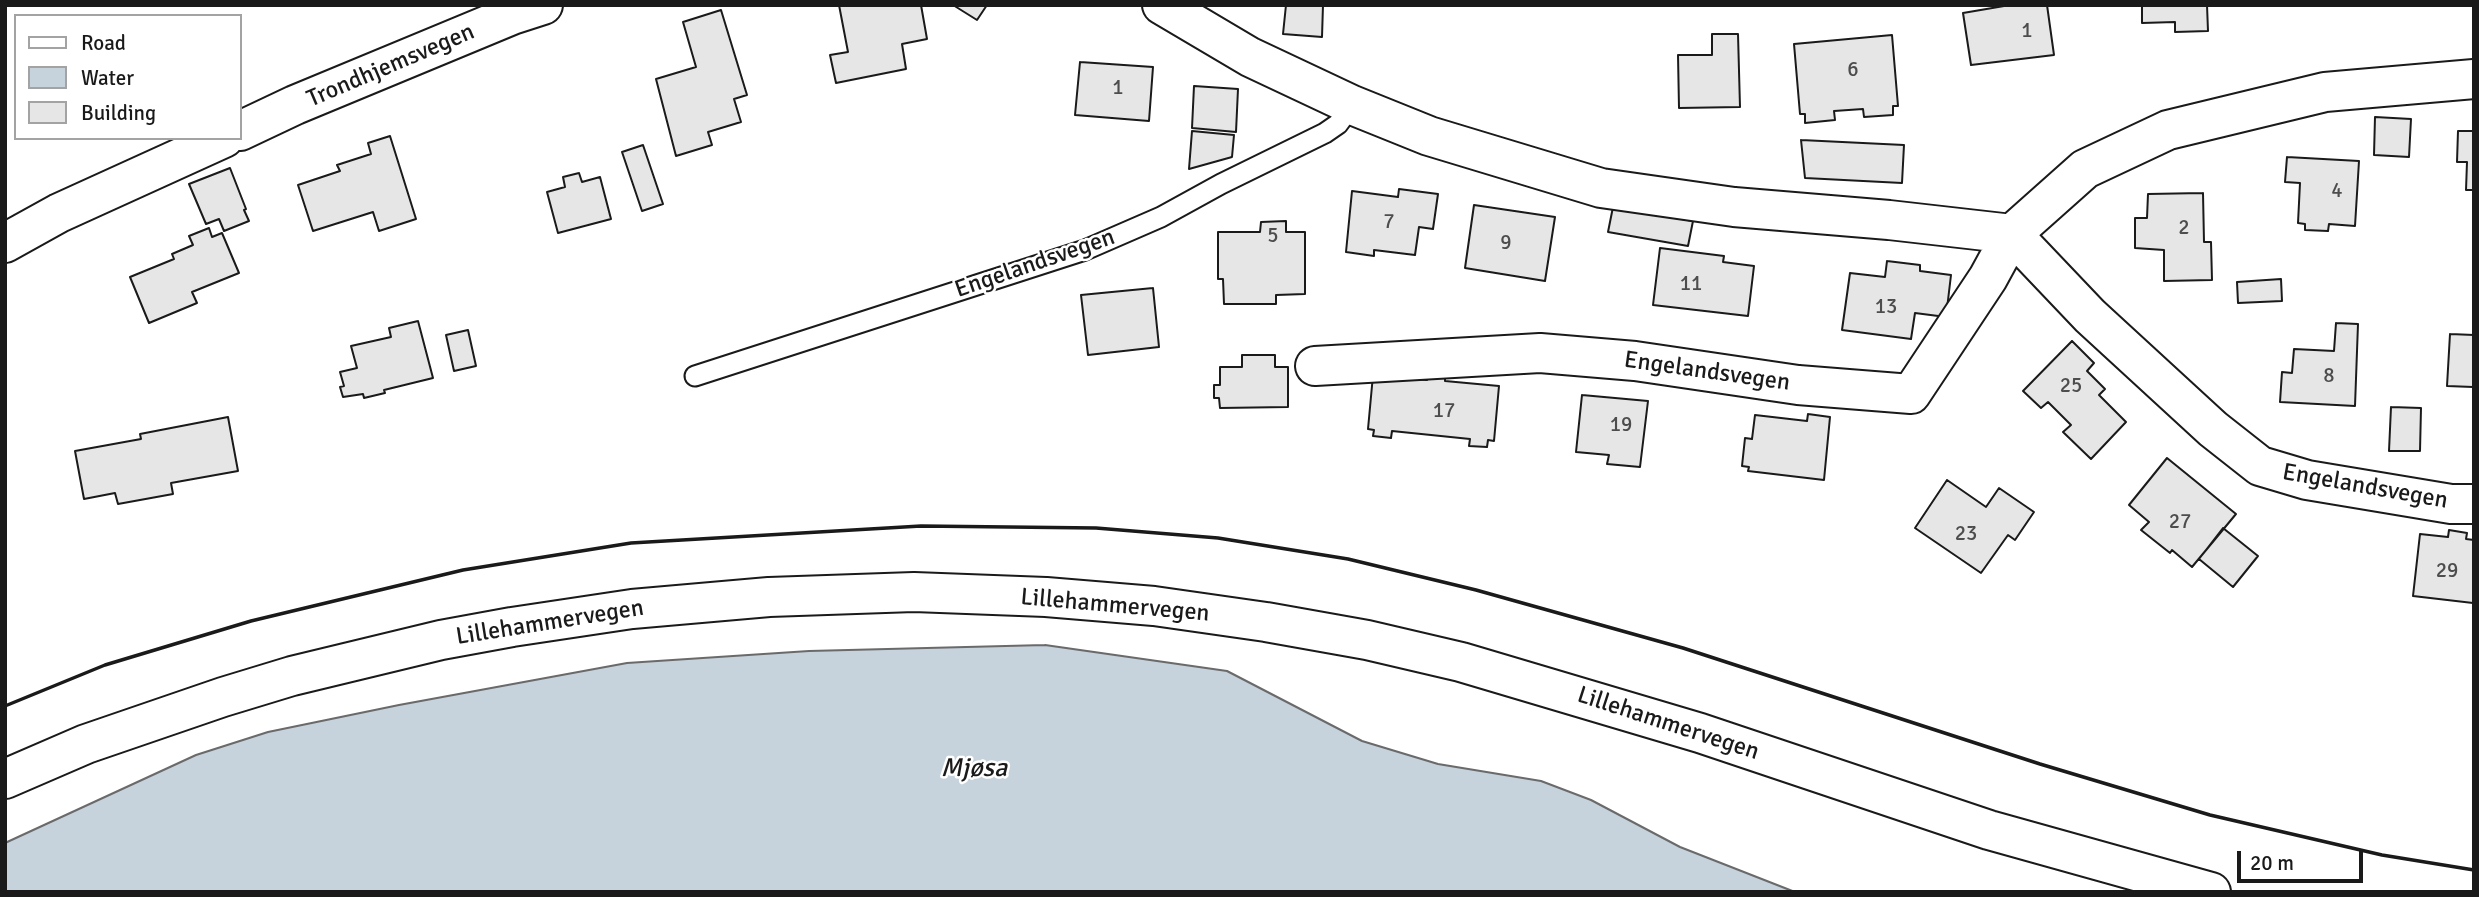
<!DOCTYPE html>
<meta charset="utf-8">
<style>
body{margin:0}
#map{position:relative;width:2479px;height:897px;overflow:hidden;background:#fff;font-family:Signika,sans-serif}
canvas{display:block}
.frame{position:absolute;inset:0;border:7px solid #1a1a1a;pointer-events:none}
.legend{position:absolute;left:14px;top:14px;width:228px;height:126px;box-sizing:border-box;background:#fff;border:2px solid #a3a3a3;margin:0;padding:9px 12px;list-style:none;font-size:21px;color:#1a1a1a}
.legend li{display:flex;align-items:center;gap:14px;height:35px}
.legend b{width:35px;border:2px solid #a3a3a3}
.scale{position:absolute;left:2237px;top:851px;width:126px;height:32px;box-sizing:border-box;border:4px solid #1a1a1a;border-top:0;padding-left:9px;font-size:21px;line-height:24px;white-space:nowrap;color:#1a1a1a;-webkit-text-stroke:5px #fff;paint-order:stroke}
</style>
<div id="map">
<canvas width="2479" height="897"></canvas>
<div class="frame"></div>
<ul class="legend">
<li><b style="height:9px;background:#fff"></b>Road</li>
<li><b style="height:19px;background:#c6d2dc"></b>Water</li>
<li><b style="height:19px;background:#e6e6e6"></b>Building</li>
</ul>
<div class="scale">20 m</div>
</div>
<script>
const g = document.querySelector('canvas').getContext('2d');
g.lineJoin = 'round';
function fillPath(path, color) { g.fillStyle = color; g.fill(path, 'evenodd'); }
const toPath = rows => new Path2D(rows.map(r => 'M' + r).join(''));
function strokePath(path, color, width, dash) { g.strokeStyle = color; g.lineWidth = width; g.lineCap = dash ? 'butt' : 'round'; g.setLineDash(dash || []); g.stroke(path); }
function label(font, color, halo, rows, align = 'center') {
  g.font = font + ' Signika,sans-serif'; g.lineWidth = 5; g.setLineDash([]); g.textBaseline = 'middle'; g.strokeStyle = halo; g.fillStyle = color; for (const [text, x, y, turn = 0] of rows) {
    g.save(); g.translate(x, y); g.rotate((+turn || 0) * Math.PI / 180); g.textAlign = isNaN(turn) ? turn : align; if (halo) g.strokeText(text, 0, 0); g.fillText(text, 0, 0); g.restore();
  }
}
const water = toPath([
 [1045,645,1227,671,1362,741,1438,764,1541,781,1591,800,1680,847,1795,892,5,892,5,843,196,755,268,732,399,705,627,663,809,651,1045,645]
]);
const building = toPath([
 [839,5,921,5,927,39,902,44,906,69,836,83,830,55,848,52,839,5],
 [953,5,987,5,977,20,953,5],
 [1286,5,1323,5,1322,37,1283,34,1286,5],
 [2010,5,2047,5,2054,55,1971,65,1963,13,2010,5],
 [2142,5,2207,5,2208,31,2175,32,2175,22,2142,23,2142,5],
 [721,10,747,95,734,99,741,122,708,132,712,145,676,156,656,79,696,67,683,22,721,10],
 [1712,34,1738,34,1740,107,1679,108,1678,55,1712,55,1712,34],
 [1892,35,1898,106,1893,106,1893,115,1864,117,1863,109,1834,111,1835,120,1805,123,1805,114,1800,114,1794,44,1892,35],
 [1080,62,1153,67,1149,121,1075,115,1080,62],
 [1194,86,1238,89,1236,132,1192,128,1194,86],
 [2375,117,2411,119,2409,157,2374,155,2375,117],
 [1192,131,1234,135,1232,157,1189,169,1192,131],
 [2458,131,2474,131,2474,190,2466,190,2467,162,2457,162,2458,131],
 [390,136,416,219,379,231,373,212,313,231,298,185,340,171,337,165,371,154,368,143,390,136],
 [1801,140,1904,145,1902,183,1805,178,1801,140],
 [643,145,663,204,642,211,622,152,643,145],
 [2287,157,2359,161,2355,226,2329,224,2328,231,2305,230,2305,224,2298,223,2300,183,2285,182,2287,157],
 [230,168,246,209,244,210,249,221,224,231,219,219,206,224,189,184,230,168],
 [579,173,582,182,600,177,611,219,558,233,547,192,565,187,563,177,579,173],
 [1399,189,1438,194,1433,229,1419,227,1415,255,1374,250,1374,256,1346,252,1352,191,1398,197,1399,189],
 [2203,193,2204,242,2211,242,2212,280,2164,281,2164,250,2135,248,2135,218,2147,218,2148,194,2203,193],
 [1474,205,1555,217,1545,281,1465,268,1474,205],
 [1613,207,1693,221,1688,246,1608,232,1613,207],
 [1286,221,1286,232,1305,232,1305,294,1276,295,1276,304,1224,304,1223,279,1218,279,1218,232,1260,232,1261,222,1286,221],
 [209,228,212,237,222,233,239,273,192,292,197,303,149,323,130,277,174,259,172,254,193,245,189,236,209,228],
 [1660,248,1724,256,1723,262,1754,266,1748,316,1653,305,1660,248],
 [1887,261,1920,265,1920,271,1951,275,1946,317,1915,313,1911,339,1842,330,1850,273,1885,277,1887,261],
 [2281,279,2282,301,2238,303,2237,282,2281,279],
 [1153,288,1159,347,1088,355,1081,295,1153,288],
 [418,321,433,378,384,390,385,393,364,398,363,394,343,397,340,387,344,386,340,372,357,368,351,346,391,337,389,328,418,321],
 [2336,323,2358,324,2355,406,2280,402,2282,372,2292,373,2294,349,2334,351,2336,323],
 [468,330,476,366,454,371,446,335,468,330],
 [2450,334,2474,335,2474,397,2473,387,2447,386,2450,334],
 [2072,341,2094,363,2087,371,2105,389,2099,395,2126,422,2091,459,2063,432,2071,425,2048,402,2041,408,2023,391,2072,341],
 [1242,355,1275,355,1275,367,1288,367,1288,407,1220,408,1219,398,1214,398,1214,385,1220,385,1220,367,1242,367,1242,355],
 [1373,375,1427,380,1428,375,1445,376,1445,381,1499,386,1494,441,1488,440,1487,447,1469,446,1470,439,1392,431,1391,438,1373,436,1374,430,1368,429,1373,375],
 [1582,395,1648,401,1640,467,1607,464,1609,455,1576,452,1582,395],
 [2391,407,2421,408,2420,451,2389,451,2391,407],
 [1808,414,1830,417,1824,480,1748,471,1749,467,1742,466,1745,438,1752,439,1755,415,1807,421,1808,414],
 [228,417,238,471,171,483,173,494,118,504,115,493,84,499,75,451,141,439,140,434,228,417],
 [2167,458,2236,514,2192,567,2172,550,2170,553,2141,530,2149,522,2129,505,2167,458],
 [1947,480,1986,507,1999,488,2034,512,2015,540,2008,535,1981,573,1915,528,1947,480],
 [2223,528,2258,556,2233,587,2199,559,2223,528],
 [2449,530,2467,533,2466,539,2474,540,2473,603,2413,596,2420,534,2448,537,2449,530]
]);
const service = toPath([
 [695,376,1085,250,1161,217,1221,184,1325,133,1338,124,1352,105]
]);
const minor = toPath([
 [1162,5,1250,57,1352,105,1429,136,1601,188,1734,207,1889,220,2012,234,2090,316,2213,429,2260,466,2307,480,2451,504,2474,504],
 [240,131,295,105,512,15,543,5],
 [5,243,59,213,224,138],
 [1315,366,1540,353,1635,361,1798,385,1911,394,1988,278,2012,234,2085,169,2168,130,2325,92,2474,79]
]);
const trunk = toPath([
 [5,779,86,744,223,697,292,676,441,640,512,627,632,609,769,597,914,592,1046,597,1154,606,1266,622,1367,640,1461,662,1700,733,1989,830,2211,892]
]);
const wall = toPath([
 [5,706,105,665,251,621,463,570,631,543,921,526,1096,528,1218,538,1348,559,1476,590,1683,648,2040,764,2210,815,2382,855,2474,870]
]);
const numberNames = [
 ["1",2027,31],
 ["6",1853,70],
 ["1",1118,88],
 ["4",2337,191],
 ["7",1389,222],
 ["2",2184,228],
 ["5",1273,236],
 ["9",1506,243],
 ["11",1691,284],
 ["13",1886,307],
 ["8",2329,376],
 ["25",2071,386],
 ["17",1444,411],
 ["19",1621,425],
 ["27",2180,522],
 ["23",1966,534],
 ["29",2447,571]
];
const streetNames = [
 ["Trondhjemsvegen",391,66,-23],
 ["Engelandsvegen",1035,264,-19],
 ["Engelandsvegen",1707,372,8],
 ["Engelandsvegen",2365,487,10],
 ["Lillehammervegen",1115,606,5],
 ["Lillehammervegen",550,623,-9],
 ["Lillehammervegen",1668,724,18]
];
const waterNames = [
 ["Mjøsa",974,769]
];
fillPath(water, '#c6d2dc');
strokePath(water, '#6a6a6a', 2);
fillPath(building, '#e6e6e6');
strokePath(building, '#1a1a1a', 2);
strokePath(service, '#1a1a1a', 23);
strokePath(minor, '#1a1a1a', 42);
strokePath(trunk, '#1a1a1a', 42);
strokePath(service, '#fff', 19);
strokePath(minor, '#fff', 38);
strokePath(trunk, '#fff', 38);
strokePath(wall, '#1a1a1a', 3.5);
label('21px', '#4d4d4d', null, numberNames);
label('24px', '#1a1a1a', '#fff', streetNames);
label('italic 26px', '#1a1a1a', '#fff', waterNames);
</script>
